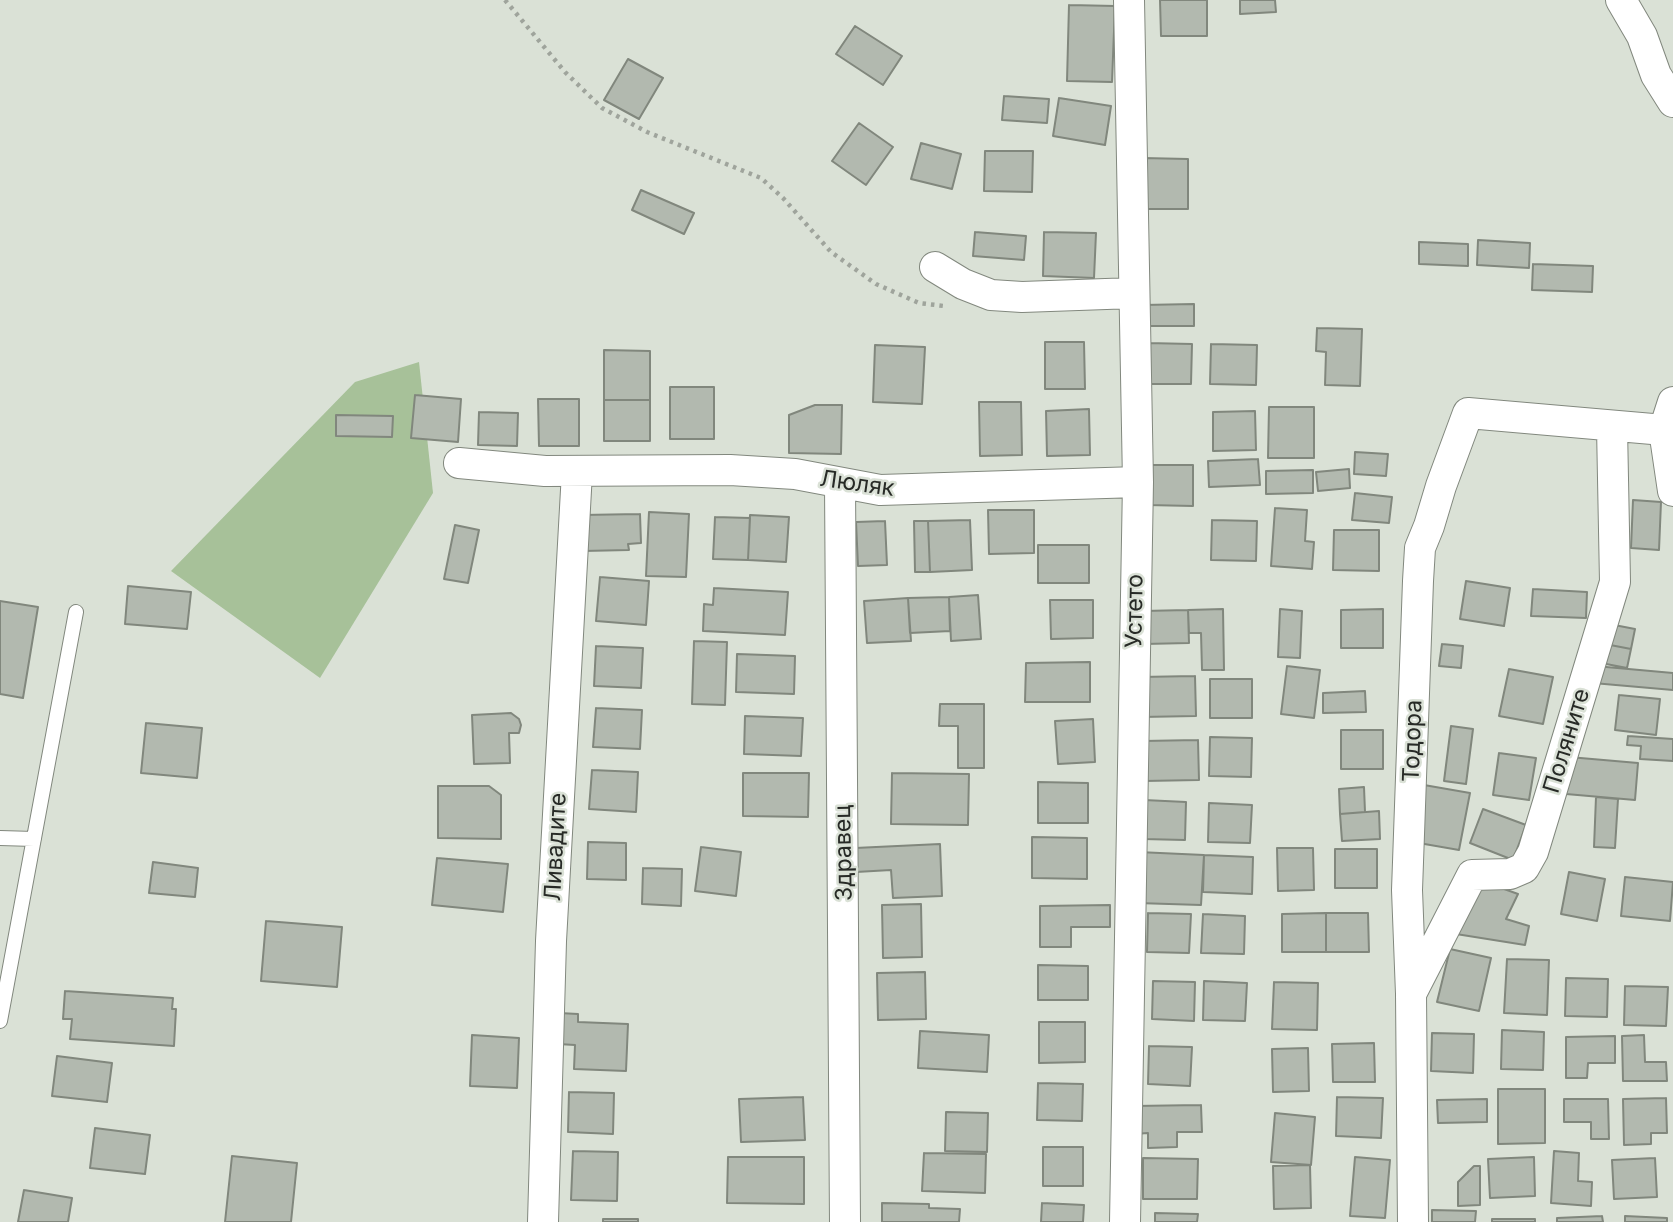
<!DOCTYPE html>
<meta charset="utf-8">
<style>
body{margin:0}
canvas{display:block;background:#dae1d6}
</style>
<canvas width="1673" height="1222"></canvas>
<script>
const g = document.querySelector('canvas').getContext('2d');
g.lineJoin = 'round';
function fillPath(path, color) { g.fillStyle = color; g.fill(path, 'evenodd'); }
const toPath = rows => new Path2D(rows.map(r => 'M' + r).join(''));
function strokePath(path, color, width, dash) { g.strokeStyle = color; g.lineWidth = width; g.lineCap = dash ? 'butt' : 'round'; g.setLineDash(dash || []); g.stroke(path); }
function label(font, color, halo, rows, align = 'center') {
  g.font = font + ' Inter,sans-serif'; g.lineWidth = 5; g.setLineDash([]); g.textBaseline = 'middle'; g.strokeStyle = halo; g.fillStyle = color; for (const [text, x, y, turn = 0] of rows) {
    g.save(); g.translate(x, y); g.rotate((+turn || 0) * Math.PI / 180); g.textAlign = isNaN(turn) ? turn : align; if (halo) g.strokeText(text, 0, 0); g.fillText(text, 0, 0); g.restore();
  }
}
const green = toPath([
 [419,362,433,493,320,678,171,571,355,382]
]);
const building = toPath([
 [1160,0,1207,0,1207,36,1161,36,1160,0],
 [1240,0,1275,0,1276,12,1240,14,1240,0],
 [1069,5,1115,6,1112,82,1067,81,1069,5],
 [855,26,902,56,883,85,836,54,855,26],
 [628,59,663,78,639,119,604,100,628,59],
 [1004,96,1049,99,1047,123,1002,120,1004,96],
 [1059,98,1111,106,1105,145,1053,136,1059,98],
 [859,123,893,147,866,185,832,161,859,123],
 [921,143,961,154,952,189,911,179,921,143],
 [985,151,1033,151,1032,192,984,191,985,151],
 [1143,158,1188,159,1188,209,1142,209,1143,158],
 [641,190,694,213,684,234,632,210,641,190],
 [975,232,1026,236,1024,260,973,256,975,232],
 [1044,232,1096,233,1094,278,1043,276,1044,232],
 [1478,240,1530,243,1529,268,1477,265,1478,240],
 [1419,242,1468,244,1468,266,1419,264,1419,242],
 [1533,264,1593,266,1592,292,1532,290,1533,264],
 [1194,304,1194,326,1143,326,1143,305,1194,304],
 [1317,328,1362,329,1360,386,1325,385,1326,352,1316,351,1317,328],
 [1045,342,1084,342,1085,389,1045,389,1045,342],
 [1147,343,1192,344,1191,384,1146,384,1147,343],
 [1211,344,1257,345,1256,385,1210,384,1211,344],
 [875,345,925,347,922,404,873,402,875,345],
 [604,350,650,351,650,400,604,400,604,350],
 [670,387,714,387,714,439,670,439,670,387],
 [415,395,461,399,458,442,411,438,415,395],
 [538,399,579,399,579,446,539,446,538,399],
 [604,400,650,400,650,441,604,441,604,400],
 [979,402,1021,402,1022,455,980,456,979,402],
 [815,405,842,405,841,454,789,453,789,415,815,405],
 [1269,407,1314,407,1314,458,1268,458,1269,407],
 [1089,409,1090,455,1047,456,1046,411,1089,409],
 [1255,411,1256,450,1213,451,1213,412,1255,411],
 [479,412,518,413,517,446,478,445,479,412],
 [336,415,393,416,392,437,336,436,336,415],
 [1355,452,1388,454,1386,476,1354,474,1355,452],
 [1258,459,1260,485,1209,487,1208,461,1258,459],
 [1148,465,1193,465,1193,506,1147,505,1148,465],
 [1349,469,1350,488,1318,491,1316,472,1349,469],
 [1313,470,1313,493,1266,494,1266,471,1313,470],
 [1355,493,1392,497,1389,523,1352,520,1355,493],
 [1633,500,1661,502,1659,550,1631,548,1633,500],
 [1275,508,1307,510,1305,541,1314,542,1312,569,1271,566,1275,508],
 [988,510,1034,510,1034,553,989,554,988,510],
 [649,512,689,514,686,577,646,576,649,512],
 [640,514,641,543,628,544,629,550,583,551,582,515,640,514],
 [750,515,789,517,786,562,748,560,750,515],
 [715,517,750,518,748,560,713,559,715,517],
 [970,520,972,570,930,572,928,521,970,520],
 [1212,520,1257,521,1256,561,1211,560,1212,520],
 [885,521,887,565,858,566,856,522,885,521],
 [914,521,928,521,930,572,915,572,914,521],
 [455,525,479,530,468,583,444,579,455,525],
 [1334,530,1379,530,1379,571,1333,570,1334,530],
 [1038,545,1089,545,1089,583,1038,583,1038,545],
 [600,577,649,581,646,625,596,621,600,577],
 [1466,581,1510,588,1504,626,1460,619,1466,581],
 [128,586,191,592,187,629,125,624,128,586],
 [714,588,788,592,785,635,703,631,704,604,713,605,714,588],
 [1533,589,1587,592,1586,618,1531,616,1533,589],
 [978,595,981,639,951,641,949,597,978,595],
 [949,597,950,631,910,633,908,598,949,597],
 [908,598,911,641,867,643,864,601,908,598],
 [1050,600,1093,600,1093,638,1051,639,1050,600],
 [0,601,38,607,23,698,0,694,0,601],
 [1223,609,1224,670,1202,670,1201,633,1189,633,1188,610,1223,609],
 [1280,609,1302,611,1300,658,1278,657,1280,609],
 [1383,609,1383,648,1341,648,1341,610,1383,609],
 [1188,610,1189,643,1144,644,1143,611,1188,610],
 [1609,624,1635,629,1631,649,1605,644,1609,624],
 [694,641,727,642,725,705,692,704,694,641],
 [1442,644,1463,646,1461,668,1439,666,1442,644],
 [1605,644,1631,649,1627,668,1601,663,1605,644],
 [596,646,643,648,641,688,594,686,596,646],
 [737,654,795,656,794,694,736,692,737,654],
 [1090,662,1090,702,1025,702,1026,663,1090,662],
 [1287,666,1320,670,1314,718,1281,714,1287,666],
 [1595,666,1673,673,1673,690,1593,683,1595,666],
 [1509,669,1553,677,1543,724,1499,716,1509,669],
 [1195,676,1196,716,1141,717,1140,677,1195,676],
 [1210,679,1252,679,1252,718,1210,718,1210,679],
 [1365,691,1366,712,1323,713,1323,693,1365,691],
 [1619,695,1660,699,1656,735,1615,730,1619,695],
 [940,704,984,704,984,768,958,768,958,726,939,726,940,704],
 [596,708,642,710,640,749,593,747,596,708],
 [511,713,519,719,521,725,519,733,509,733,510,763,474,764,472,715,511,713],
 [745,716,803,718,801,756,744,754,745,716],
 [1093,719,1095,762,1058,764,1055,721,1093,719],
 [146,723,202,728,197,778,141,773,146,723],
 [1451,726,1473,729,1466,784,1444,781,1451,726],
 [1341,730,1383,730,1383,769,1341,769,1341,730],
 [1628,736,1673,739,1673,761,1640,759,1641,746,1627,745,1628,736],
 [1210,737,1252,738,1251,777,1209,776,1210,737],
 [1198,740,1199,780,1144,781,1143,741,1198,740],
 [1499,753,1536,758,1529,800,1493,795,1499,753],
 [1569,757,1638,763,1635,800,1566,794,1569,757],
 [592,770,638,772,636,812,589,809,592,770],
 [743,773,809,773,808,817,743,816,743,773],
 [892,773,969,774,968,825,891,824,892,773],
 [1038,782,1088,783,1088,823,1038,823,1038,782],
 [1424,785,1470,793,1459,850,1413,842,1424,785],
 [438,786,489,786,501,795,501,839,438,838,438,786],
 [1364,787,1365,812,1340,814,1339,789,1364,787],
 [1596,797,1618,799,1615,848,1594,847,1596,797],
 [1144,800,1186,802,1185,840,1143,839,1144,800],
 [1209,803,1252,805,1250,843,1208,842,1209,803],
 [1483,809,1526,825,1513,860,1470,843,1483,809],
 [1379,811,1380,839,1342,841,1340,814,1379,811],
 [1032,837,1087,838,1087,879,1032,878,1032,837],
 [588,842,626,843,626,880,587,879,588,842],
 [940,844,942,896,893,898,891,870,856,872,855,848,940,844],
 [701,847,741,852,736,896,695,891,701,847],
 [1277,848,1313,848,1314,890,1278,891,1277,848],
 [1335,849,1377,849,1377,888,1335,888,1335,849],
 [1138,852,1204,855,1201,905,1137,903,1138,852],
 [1204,855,1253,857,1252,894,1203,892,1204,855],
 [437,858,508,864,503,912,432,905,437,858],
 [153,862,198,868,195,897,149,893,153,862],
 [643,868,682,869,681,906,642,904,643,868],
 [1569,872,1605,879,1597,921,1561,914,1569,872],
 [1625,877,1673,882,1670,921,1621,916,1625,877],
 [1482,881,1518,894,1506,919,1529,926,1525,945,1456,934,1482,881],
 [921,904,922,957,883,958,882,905,921,904],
 [1110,905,1110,927,1071,927,1071,947,1040,947,1040,906,1110,905],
 [1148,913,1191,914,1189,953,1147,952,1148,913],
 [1326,913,1368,913,1369,952,1326,952,1326,913],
 [1326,913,1326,952,1282,952,1282,914,1326,913],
 [1203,914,1245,916,1244,954,1201,953,1203,914],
 [266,921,342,927,337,987,261,981,266,921],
 [1450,949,1491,958,1479,1011,1437,1002,1450,949],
 [1507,959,1549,960,1547,1015,1504,1013,1507,959],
 [1038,965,1088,966,1088,1000,1038,1000,1038,965],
 [925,972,926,1019,878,1020,877,973,925,972],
 [1566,978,1608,979,1607,1017,1565,1016,1566,978],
 [1153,981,1195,982,1194,1021,1152,1019,1153,981],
 [1204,981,1247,983,1245,1021,1203,1020,1204,981],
 [1274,982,1318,983,1317,1030,1272,1029,1274,982],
 [1625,986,1668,987,1666,1026,1624,1025,1625,986],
 [65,991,173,998,172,1009,176,1009,174,1046,70,1039,72,1019,63,1019,65,991],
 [559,1013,578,1014,578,1022,628,1024,626,1071,574,1069,575,1045,558,1044,559,1013],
 [1039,1022,1085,1022,1085,1062,1039,1063,1039,1022],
 [1502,1030,1544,1032,1543,1070,1501,1069,1502,1030],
 [920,1031,989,1035,987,1072,918,1068,920,1031],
 [1432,1033,1474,1034,1473,1073,1431,1071,1432,1033],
 [472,1035,519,1038,517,1088,470,1086,472,1035],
 [1644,1035,1645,1062,1666,1062,1667,1081,1623,1081,1622,1036,1644,1035],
 [1615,1036,1615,1063,1588,1063,1587,1078,1566,1078,1566,1037,1615,1036],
 [1374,1043,1375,1082,1333,1082,1332,1044,1374,1043],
 [1149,1046,1192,1047,1190,1086,1148,1084,1149,1046],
 [1308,1048,1309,1091,1273,1092,1272,1049,1308,1048],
 [57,1056,112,1063,107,1102,52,1096,57,1056],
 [1038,1083,1083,1084,1082,1121,1037,1120,1038,1083],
 [1498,1089,1545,1089,1545,1143,1498,1144,1498,1089],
 [569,1092,614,1093,613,1134,568,1132,569,1092],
 [803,1097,805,1140,741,1142,739,1099,803,1097],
 [1337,1097,1383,1098,1381,1138,1336,1136,1337,1097],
 [1666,1098,1667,1133,1651,1133,1651,1144,1624,1145,1623,1099,1666,1098],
 [1487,1099,1487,1122,1438,1123,1437,1100,1487,1099],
 [1564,1099,1608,1099,1609,1139,1591,1139,1591,1122,1564,1122,1564,1099],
 [1201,1105,1202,1132,1177,1132,1177,1147,1148,1148,1148,1133,1134,1134,1134,1106,1201,1105],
 [946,1112,988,1113,987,1152,945,1151,946,1112],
 [1275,1113,1315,1117,1311,1165,1271,1162,1275,1113],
 [95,1128,150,1135,145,1174,90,1168,95,1128],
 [1043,1147,1083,1147,1083,1186,1043,1186,1043,1147],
 [573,1151,618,1152,617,1201,571,1200,573,1151],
 [1554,1151,1579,1153,1578,1181,1592,1182,1591,1206,1551,1203,1554,1151],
 [924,1153,986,1154,985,1193,922,1191,924,1153],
 [232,1156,297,1163,291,1222,225,1222,232,1156],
 [728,1157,804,1157,804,1204,727,1203,728,1157],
 [1355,1157,1390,1160,1385,1218,1350,1216,1355,1157],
 [1534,1157,1535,1196,1490,1198,1488,1159,1534,1157],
 [1143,1158,1198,1159,1197,1199,1143,1199,1143,1158],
 [1655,1158,1657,1197,1614,1199,1612,1160,1655,1158],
 [1310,1165,1311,1208,1274,1209,1273,1166,1310,1165],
 [1474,1166,1480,1166,1480,1205,1458,1206,1458,1182,1474,1166],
 [24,1190,72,1198,68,1222,18,1222,24,1190],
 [882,1203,929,1204,929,1208,960,1209,959,1222,882,1222,882,1203],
 [1042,1203,1084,1205,1083,1222,1041,1222,1042,1203],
 [1432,1210,1476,1211,1475,1222,1432,1222,1432,1210],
 [1155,1213,1198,1214,1197,1222,1155,1222,1155,1213],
 [1602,1216,1603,1222,1557,1222,1557,1218,1602,1216],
 [1625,1216,1667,1218,1667,1222,1625,1222,1625,1216],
 [603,1219,638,1219,638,1222,603,1222,603,1219],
 [1492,1219,1535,1219,1535,1222,1492,1222,1492,1219]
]);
const path = toPath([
 [505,0,565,72,602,108,647,132,761,178,783,198,831,252,876,284,919,303,944,306]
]);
const lane = toPath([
 [0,838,34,839],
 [0,1021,76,612]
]);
const street = toPath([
 [1621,0,1642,36,1656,75,1673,102],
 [935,267,963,284,991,295,1022,297,1134,293],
 [1664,430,1673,402],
 [459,463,545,471,730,470,795,474,880,490,1138,482],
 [840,484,845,1222],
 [1412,992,1472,875,1510,874,1524,868,1533,852,1615,582,1612,427],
 [543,1222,551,941,577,472],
 [1125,1222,1138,482,1129,0],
 [1413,1222,1411,994,1407,890,1418,581,1420,548,1429,526,1441,486,1468,413,1664,430,1673,491]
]);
const streetNames = [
 ["Люляк",857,484,8],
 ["Устето",1135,611,-89],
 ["Тодора",1413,741,-88],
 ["Поляните",1567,741,-73],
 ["Ливадите",556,847,-87],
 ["Здравец",844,853,-91]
];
fillPath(green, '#a7c199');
fillPath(building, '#b2b9af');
strokePath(building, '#81877d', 2);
strokePath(lane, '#82887e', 16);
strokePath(street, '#82887e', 32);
strokePath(path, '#9fa49c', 4.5, [3.5, 5]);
strokePath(lane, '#fff', 14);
strokePath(street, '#fff', 30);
label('23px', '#272a26', '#dae1d6', streetNames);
</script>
